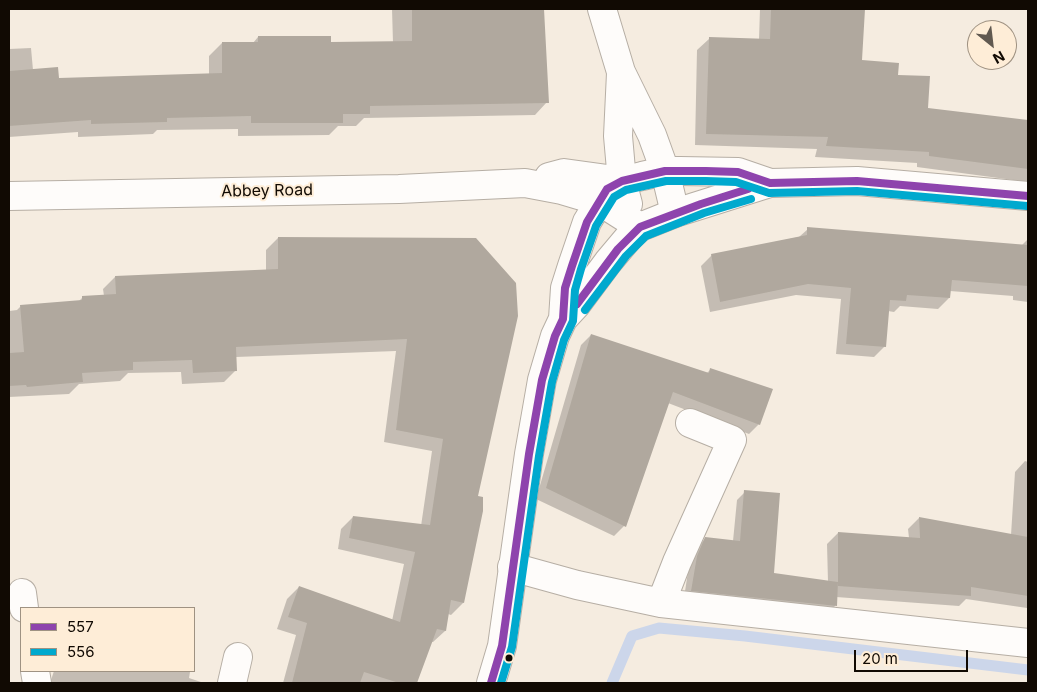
<!DOCTYPE html>
<style>
body{margin:0}
#map{position:relative;width:1037px;height:692px;overflow:hidden;background:#f5ece0;font-family:Inter,sans-serif}
canvas{display:block}
.frame{position:absolute;inset:0;border:10px solid #110a03;pointer-events:none}
.legend{position:absolute;left:20px;top:607px;width:175px;height:65px;box-sizing:border-box;background:#feedd7;border:1px solid #9f9282;margin:0;padding:6px 9px;list-style:none;font-size:15px;color:#110a03}
.legend li{display:flex;align-items:center;gap:10px;height:25px}
.legend b{width:25px;border:1px solid #9f9282}
.north{position:absolute;left:967px;top:20px;width:50px;height:50px;box-sizing:border-box;background:#feedd7;border:1px solid #9f9282;border-radius:50%;rotate:151deg;font-size:14px;font-weight:700;line-height:20px;text-align:center;color:#110a03}
.north::after{content:'';display:block;margin:auto;width:18px;height:22px;background:#615950;clip-path:polygon(50% 0,100% 100%,50% 72%,0 100%)}
.scale{position:absolute;left:854px;top:650px;width:114px;height:22px;box-sizing:border-box;border:2px solid #110a03;border-top:0;padding-left:6px;font-size:15px;line-height:18px;white-space:nowrap;color:#110a03;-webkit-text-stroke:4px #feedd7;paint-order:stroke}
</style>
<div id="map">
<canvas width="1037" height="692"></canvas>
<div class="frame"></div>
<ul class="legend">
<li><b style="height:6px;background:#8e44ad"></b>557</li>
<li><b style="height:6px;background:#00a9ce"></b>556</li>
</ul>
<div class="north">N</div>
<div class="scale">20 m</div>
</div>
<script>
const g = document.querySelector('canvas').getContext('2d');
g.lineJoin = 'round';
function fillPath(path, color) { g.fillStyle = color; g.fill(path, 'evenodd'); }
const toPath = rows => new Path2D(rows.map(r => 'M' + r).join(''));
function strokePath(path, color, width, dash) { g.strokeStyle = color; g.lineWidth = width; g.lineCap = dash ? 'butt' : 'round'; g.setLineDash(dash || []); g.stroke(path); }
function label(font, color, halo, rows, align = 'center') {
  g.font = font + ' Inter,sans-serif'; g.lineWidth = 4; g.setLineDash([]); g.textBaseline = 'middle'; g.strokeStyle = halo; g.fillStyle = color; for (const [text, x, y, turn = 0] of rows) {
    g.save(); g.translate(x, y); g.rotate((+turn || 0) * Math.PI / 180); g.textAlign = isNaN(turn) ? turn : align; if (halo) g.strokeText(text, 0, 0); g.fillText(text, 0, 0); g.restore();
  }
}
const shadow = toPath([
 [392,9,542,9,547,102,535,115,364,118,356,126,338,126,329,135,238,136,238,129,157,130,153,134,78,137,78,132,9,137,9,49,31,48,33,70,58,80,209,74,209,56,222,43,253,43,258,37,330,43,393,43],
 [760,9,864,9,860,61,897,76,927,110,1028,122,1028,182,917,167,917,163,815,157,817,149,695,145,697,50,709,39,759,40],
 [808,229,1021,246,1028,239,1028,302,1013,300,1013,296,950,291,949,298,938,309,900,306,894,312,888,311,885,346,874,357,836,354,841,299,796,295,710,312,701,266,712,255,799,237],
 [278,238,476,239,476,497,463,603,451,615,448,614,445,631,433,642,431,642,416,683,283,683,296,635,277,629,287,599,299,587,392,621,404,564,338,549,341,529,353,517,421,526,432,451,384,442,396,351,236,357,236,370,224,382,182,384,181,372,128,373,120,381,79,384,69,394,9,397,9,311,17,310,21,306,78,302,83,297,104,296,103,289,115,277,266,271,266,250],
 [591,335,706,374,710,370,759,424,749,434,668,403,624,526,614,536,536,499,581,345],
 [1025,461,1028,462,1027,608,966,599,959,606,836,597,835,606,827,614,684,598,689,565,698,546,706,538,733,541,737,500,745,492,773,574,828,582,827,544,838,533,909,538,908,529,919,518,1011,535,1015,472],
 [54,671,187,671,190,672,189,678,204,683,50,683]
]);
const stream = toPath([
 [612,683,632,636,659,628,745,636,1028,670]
]);
const building = toPath([
 [412,9,544,9,549,103,370,106,370,114,343,114,343,123,251,123,251,116,167,118,167,122,91,124,91,120,9,126,9,71,58,67,59,78,222,73,222,42,258,42,258,36,331,36,331,42,412,41],
 [771,9,865,9,862,60,899,63,898,75,930,76,928,108,1028,120,1028,169,929,156,929,152,826,146,828,137,706,134,709,37,770,39],
 [807,227,1028,245,1028,286,952,280,950,298,907,295,906,301,890,300,886,347,846,344,851,288,808,284,720,302,711,254,807,235],
 [278,237,476,238,516,283,518,316,478,496,483,497,483,511,464,603,451,600,446,631,437,629,417,683,399,683,364,672,360,683,292,683,307,623,288,617,299,586,400,622,415,552,349,538,353,516,430,525,443,439,396,430,407,339,236,347,237,371,193,373,192,360,133,362,133,370,82,373,83,382,27,387,26,385,9,386,9,353,24,352,20,305,82,300,82,296,116,294,115,276,278,269],
 [591,334,709,373,710,368,773,389,760,425,673,392,626,527,546,488],
 [744,490,780,493,774,573,838,582,837,606,691,591,697,556,705,537,740,541],
 [919,517,1028,537,1028,596,971,587,971,596,838,586,838,532,920,538]
]);
const minor = toPath([
 [602,9,621,72,652,135,665,171,675,213],
 [621,73,618,136,622,181,628,204],
 [549,177,564,173,622,181],
 [9,196,399,189,525,183,562,190,599,201,640,227],
 [512,567,577,585,661,603,1028,643],
 [22,593,24,608],
 [661,603,677,562,732,440,690,423],
 [35,671,37,683],
 [232,683,238,657]
]);
const major = toPath([
 [563,319,565,288,572,266,587,222,607,189,622,181,642,176,665,171,680,171,738,172,770,183],
 [491,683,502,646,529,454,542,380,555,336,563,319,576,305,608,262,629,237,640,227,675,213,770,183,857,181,1028,196]
]);
const bus1 = toPath([
 [577,304,618,249,640,227,701,204,748,189],
 [491,683,502,646,529,454,542,380,555,336,563,319,565,288,572,266,587,222,607,189,622,181,665,171,706,171,738,172,770,183,857,181,1028,196]
]);
const bus2 = toPath([
 [585,310,626,256,646,236,704,213,751,199],
 [501,683,512,647,539,456,552,382,564,340,573,321,575,290,581,269,596,226,614,197,626,190,666,181,706,181,736,182,769,193,857,191,1027,206]
]);
const markers = [
 [509,658,4.5,"#110a03"]
];
const streetNames = [
 ["Abbey Road",267,191,-1]
];
fillPath(shadow, '#0003');
strokePath(stream, '#ccd6ea', 11);
fillPath(building, '#b0a89e');
strokePath(minor, '#b6aea4', 30);
strokePath(major, '#b6aea4', 30);
strokePath(minor, '#fefcfa', 28);
strokePath(major, '#fefcfa', 28);
strokePath(bus1, '#8e44ad', 8);
strokePath(bus2, '#00a9ce', 8);
for (const [x, y, r, color] of markers) { const dot = new Path2D(); dot.arc(x, y, r, 0, 2 * Math.PI); g.fillStyle = color; g.fill(dot); strokePath(dot, '#feedd7', 2); }
label('16px', '#110a03', '#feedd7', streetNames);
</script>
